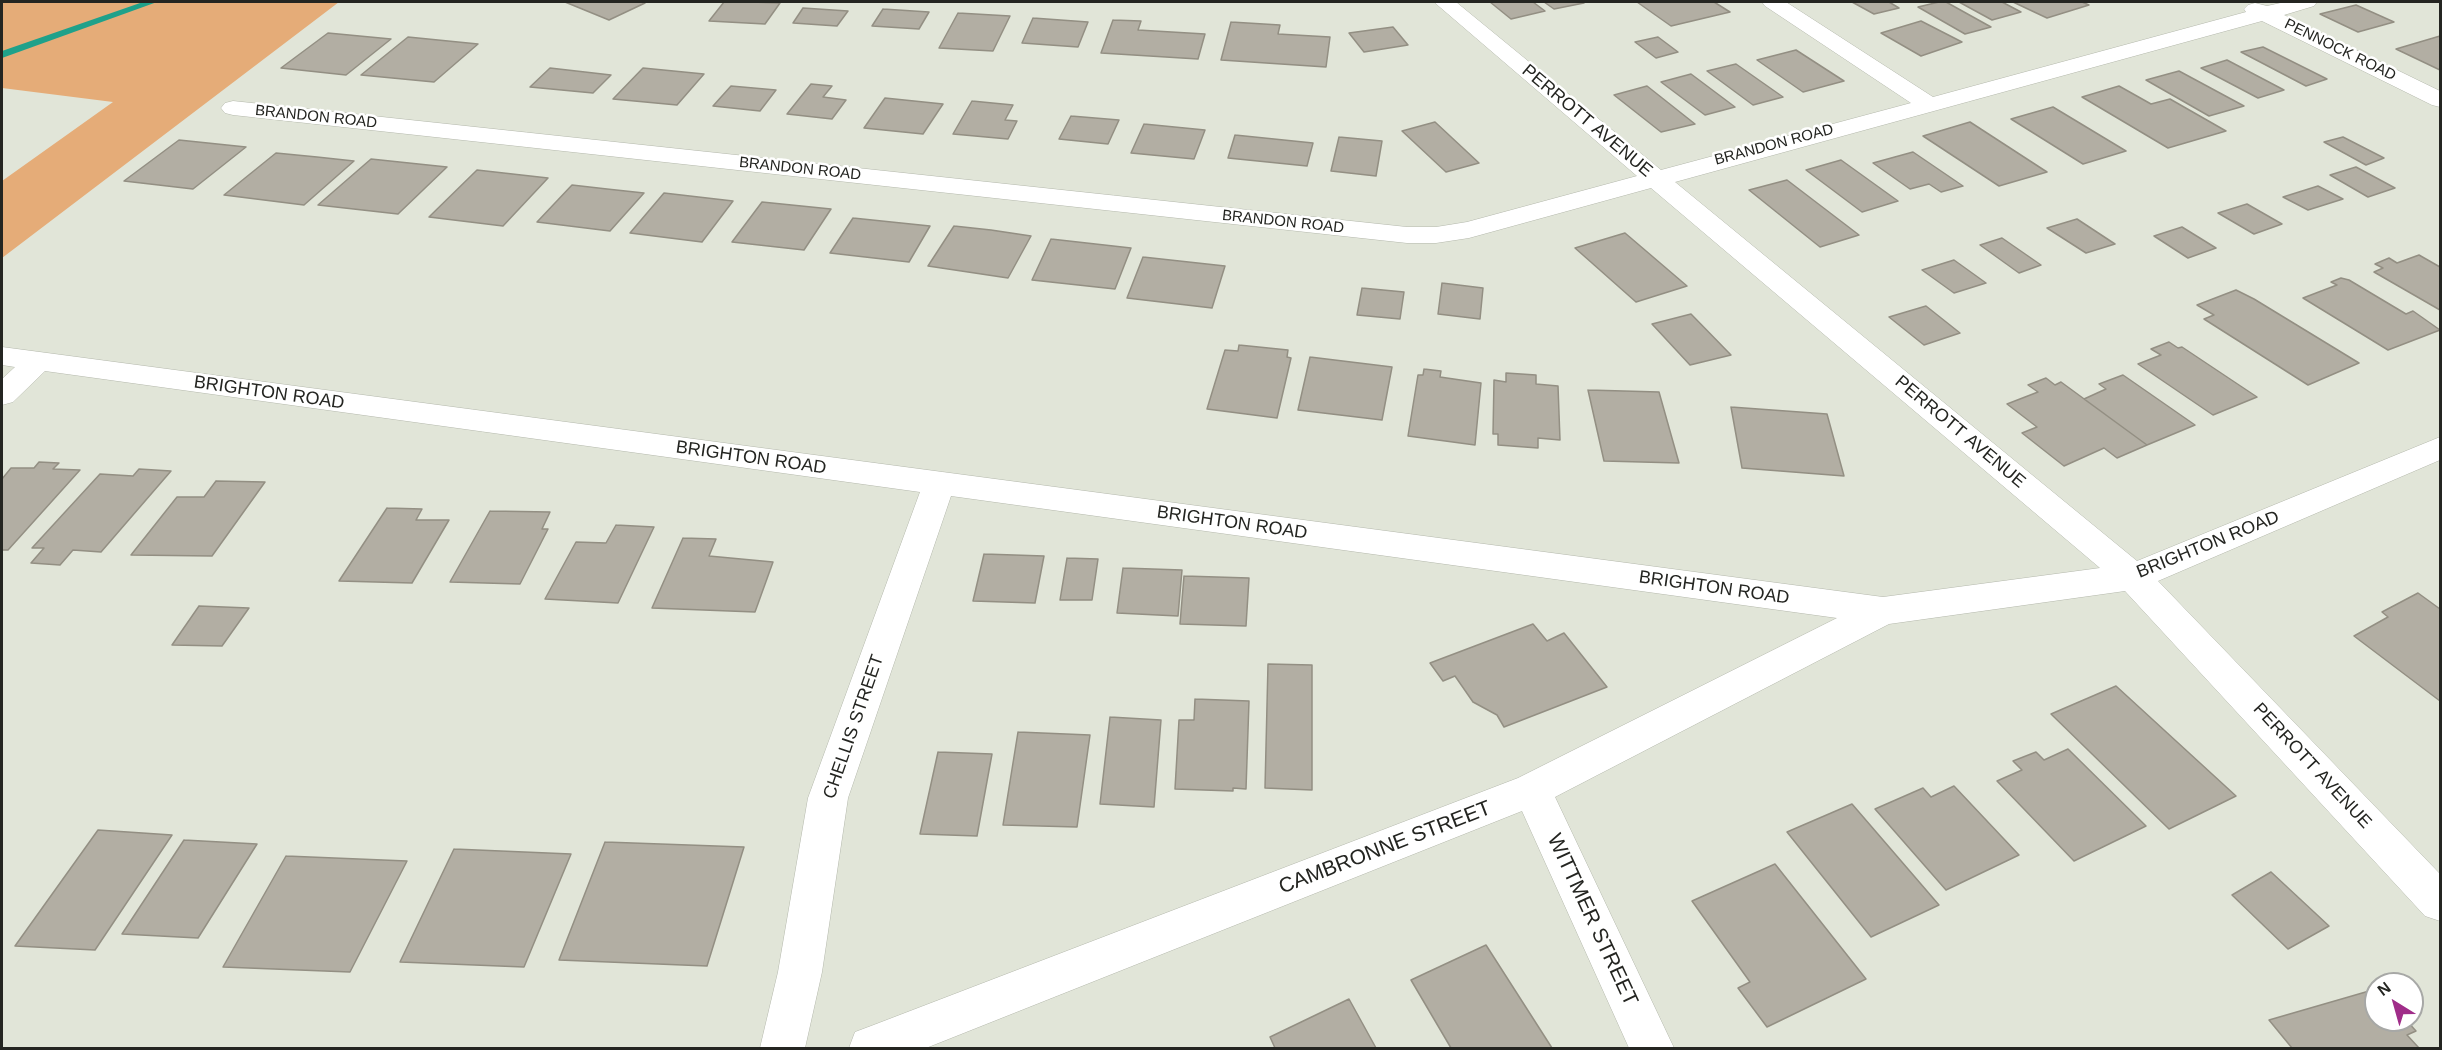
<!DOCTYPE html>
<style>
body{margin:0}
#map{position:relative;width:2442px;height:1050px;overflow:hidden;background:#e1e5d8;font-family:Arial,sans-serif}
canvas{display:block}
.frame{position:absolute;inset:0;border:3px solid #242521;pointer-events:none}
.north{position:absolute;left:2364px;top:972px;width:60px;height:60px;box-sizing:border-box;background:#fff;border:2px solid #a7a8a6;border-radius:50%;rotate:323deg;font-size:16px;font-weight:700;line-height:24px;text-align:center;color:#242521}
.north::after{content:'';display:block;margin:auto;width:21px;height:27px;background:#a02d89;clip-path:polygon(50% 0,100% 100%,50% 72%,0 100%)}
</style>
<div id="map">
<canvas width="2442" height="1050"></canvas>
<div class="frame"></div>
<div class="north">N</div>
</div>
<script>
const g = document.querySelector('canvas').getContext('2d');
g.lineJoin = 'round';
function fillPath(path, color) { g.fillStyle = color; g.fill(path, 'evenodd'); }
const toPath = rows => new Path2D(rows.map(r => 'M' + r).join(''));
function strokePath(path, color, width, dash) { g.strokeStyle = color; g.lineWidth = width; g.lineCap = dash ? 'butt' : 'round'; g.setLineDash(dash || []); g.stroke(path); }
function label(font, color, halo, rows, align = 'center') {
  g.font = font + ' Arial,sans-serif'; g.lineWidth = 5; g.setLineDash([]); g.textBaseline = 'middle'; g.strokeStyle = halo; g.fillStyle = color; for (const [text, x, y, turn = 0] of rows) {
    g.save(); g.translate(x, y); g.rotate((+turn || 0) * Math.PI / 180); g.textAlign = isNaN(turn) ? turn : align; if (halo) g.strokeText(text, 0, 0); g.fillText(text, 0, 0); g.restore();
  }
}
const green = toPath([
 [2,2,339,2,2,258,2,181,113,102,2,88]
]);
const stream = toPath([
 [143,2,157,2,2,58,2,51,143,2]
]);
const building = toPath([
 [565,2,641,2,645,3,609,20,565,2],
 [724,2,751,2,780,3,765,24,709,21,724,2],
 [1490,2,1533,2,1545,11,1511,19,1490,2],
 [1544,2,1583,2,1584,3,1554,9,1544,2],
 [1637,2,1714,2,1730,12,1671,26,1637,2],
 [1852,2,1889,2,1899,8,1874,14,1852,2],
 [1939,2,1946,2,1991,27,1965,34,1918,7,1939,2],
 [1959,2,2002,2,2021,12,1992,20,1959,2],
 [2013,2,2082,2,2089,5,2047,18,2013,2],
 [2356,5,2394,22,2358,32,2320,14,2356,5],
 [803,8,848,11,837,26,793,23,803,8],
 [883,9,929,12,919,29,872,26,883,9],
 [958,13,1010,16,993,51,939,48,958,13],
 [1033,18,1088,22,1078,47,1022,43,1033,18],
 [1113,20,1141,21,1138,30,1205,34,1198,59,1101,53,1113,20],
 [1921,21,1962,42,1921,56,1881,33,1921,21],
 [1231,22,1280,25,1278,34,1330,37,1326,67,1221,60,1231,22],
 [1393,27,1408,45,1364,52,1349,33,1393,27],
 [328,33,391,39,346,75,281,68,328,33],
 [2440,36,2440,70,2396,49,2440,36],
 [408,37,478,44,434,82,361,75,408,37],
 [1658,37,1678,52,1656,58,1635,42,1658,37],
 [2263,47,2327,79,2306,86,2241,52,2263,47],
 [1796,50,1844,81,1803,92,1757,60,1796,50],
 [2227,60,2284,90,2258,98,2201,68,2227,60],
 [1736,64,1783,97,1753,105,1707,71,1736,64],
 [550,68,611,75,593,93,530,87,550,68],
 [643,68,704,74,677,105,613,99,643,68],
 [2179,71,2244,106,2209,116,2146,80,2179,71],
 [1691,74,1735,107,1705,115,1661,82,1691,74],
 [811,84,832,86,823,97,846,100,832,119,787,114,811,84],
 [731,86,776,90,760,111,713,106,731,86],
 [1647,86,1695,124,1661,132,1614,95,1647,86],
 [2119,86,2151,104,2170,99,2226,131,2168,148,2082,97,2119,86],
 [885,98,943,104,923,134,864,128,885,98],
 [972,101,1013,105,1005,120,1017,121,1008,139,953,134,972,101],
 [2053,107,2126,151,2083,164,2011,119,2053,107],
 [1071,116,1119,120,1108,144,1059,139,1071,116],
 [1435,122,1479,163,1446,172,1402,131,1435,122],
 [1970,122,2047,172,1999,186,1923,136,1970,122],
 [1144,124,1205,130,1194,159,1131,153,1144,124],
 [1235,135,1313,143,1307,166,1228,158,1235,135],
 [1339,137,1382,141,1376,176,1331,171,1339,137],
 [2343,137,2384,158,2366,165,2324,142,2343,137],
 [179,140,246,147,193,189,124,181,179,140],
 [1913,152,1963,186,1941,192,1929,184,1910,189,1873,163,1913,152],
 [276,153,317,157,354,161,304,205,224,195,276,153],
 [371,159,447,167,398,214,318,205,371,159],
 [1841,160,1898,201,1862,212,1806,170,1841,160],
 [2356,167,2395,188,2368,197,2330,175,2356,167],
 [477,170,548,178,503,226,429,217,477,170],
 [1787,180,1859,235,1820,247,1749,190,1787,180],
 [572,185,607,189,644,193,610,231,537,222,572,185],
 [2318,186,2343,199,2308,210,2283,197,2318,186],
 [664,193,733,201,702,242,630,233,664,193],
 [762,202,831,209,804,250,732,242,762,202],
 [2247,204,2282,224,2254,234,2218,213,2247,204],
 [853,218,930,226,909,262,830,253,853,218],
 [2077,219,2115,244,2086,253,2047,228,2077,219],
 [954,226,991,230,1031,236,1008,278,928,266,954,226],
 [2182,227,2216,248,2188,258,2154,236,2182,227],
 [1625,233,1687,286,1636,302,1575,248,1625,233],
 [2002,238,2041,265,2019,273,1980,245,2002,238],
 [1051,239,1131,248,1115,289,1032,280,1051,239],
 [2419,255,2440,267,2440,310,2374,272,2383,268,2375,264,2389,258,2397,263,2419,255],
 [1143,257,1225,266,1212,308,1127,298,1143,257],
 [1954,260,1986,283,1954,293,1922,270,1954,260],
 [2341,278,2349,280,2406,314,2413,311,2440,330,2388,350,2303,298,2337,285,2331,282,2341,278],
 [1442,283,1483,288,1480,319,1438,314,1442,283],
 [1362,288,1404,292,1400,319,1357,315,1362,288],
 [2236,290,2254,299,2359,363,2308,385,2204,319,2214,315,2197,305,2236,290],
 [1926,306,1960,333,1924,345,1889,317,1926,306],
 [1691,314,1731,355,1690,365,1652,324,1691,314],
 [2169,342,2178,348,2182,347,2257,397,2213,415,2138,364,2161,355,2151,349,2169,342],
 [1239,345,1288,350,1287,357,1291,358,1277,418,1207,409,1225,350,1238,351,1239,345],
 [1310,357,1392,367,1382,420,1298,410,1310,357],
 [1424,369,1441,371,1440,377,1481,383,1475,445,1408,436,1418,375,1423,375,1424,369],
 [1506,373,1536,375,1536,384,1558,386,1560,440,1538,438,1538,448,1498,445,1498,434,1493,434,1494,380,1506,382,1506,373],
 [2123,375,2195,425,2147,445,2084,399,2106,389,2099,384,2123,375],
 [2046,378,2055,385,2061,382,2147,445,2117,458,2104,448,2064,466,2022,433,2037,427,2007,404,2038,392,2028,385,2046,378],
 [1588,390,1659,392,1679,463,1604,461,1588,390],
 [1731,407,1827,414,1844,476,1742,468,1731,407],
 [39,462,59,463,53,469,80,470,8,550,2,550,2,479,11,468,34,468,39,462],
 [139,469,171,471,101,552,73,550,60,565,31,563,44,548,32,548,100,474,133,476,139,469],
 [216,481,265,482,212,556,131,555,177,497,204,497,216,481],
 [387,508,422,509,416,520,449,520,412,583,339,581,387,508],
 [490,511,550,512,542,529,548,529,520,584,450,582,490,511],
 [616,525,654,527,618,603,545,599,576,542,606,543,616,525],
 [683,538,716,539,709,556,773,562,755,612,652,608,683,538],
 [984,554,1044,556,1035,603,973,601,984,554],
 [1067,558,1098,559,1092,600,1060,600,1067,558],
 [1123,568,1182,570,1178,616,1117,613,1123,568],
 [1184,576,1249,578,1246,626,1180,624,1184,576],
 [2418,593,2440,609,2440,701,2354,636,2388,617,2382,612,2418,593],
 [199,606,249,608,222,646,172,645,199,606],
 [1533,624,1547,641,1564,633,1607,687,1504,727,1497,715,1473,702,1455,676,1443,681,1430,663,1533,624],
 [1268,664,1312,665,1312,790,1265,788,1268,664],
 [2116,686,2236,796,2169,829,2051,714,2116,686],
 [1195,699,1249,701,1246,789,1233,788,1233,791,1175,789,1179,720,1194,720,1195,699],
 [1110,717,1161,720,1154,807,1100,804,1110,717],
 [1018,732,1090,735,1077,827,1003,825,1018,732],
 [2068,749,2146,826,2074,861,1997,781,2022,770,2013,761,2036,752,2044,760,2068,749],
 [938,752,992,754,977,836,920,834,938,752],
 [1954,786,2019,855,1946,890,1875,809,1923,788,1931,797,1954,786],
 [1852,804,1939,905,1871,937,1787,832,1852,804],
 [98,830,172,835,95,950,15,946,98,830],
 [184,840,257,844,198,938,122,934,184,840],
 [605,842,744,847,707,966,559,960,605,842],
 [454,849,571,854,524,967,400,962,454,849],
 [286,856,407,861,350,972,223,967,286,856],
 [1775,864,1866,979,1767,1027,1738,988,1750,982,1692,901,1775,864],
 [2271,872,2329,926,2288,949,2232,895,2271,872],
 [1486,945,1552,1048,1451,1048,1411,980,1486,945],
 [2376,989,2376,1020,2406,1020,2416,1031,2407,1035,2419,1048,2292,1048,2269,1020,2376,989],
 [1349,999,1376,1048,1275,1048,1270,1037,1349,999]
]);
const minor = toPath([
 [1434,2,1456,2,1661,170,1911,103,1765,6,1762,2,1786,2,1933,97,2246,12,2244,9,2248,5,2255,3,2267,6,2285,2,2317,2,2314,6,2284,15,2440,91,2440,107,2432,105,2262,21,1675,182,2137,561,2440,437,2440,460,2158,581,2440,874,2440,921,2425,916,2125,591,1889,624,1555,797,1674,1048,1629,1048,1522,811,926,1048,849,1048,855,1032,871,1026,1518,778,1837,618,951,496,848,798,822,972,805,1048,760,1048,778,972,808,798,920,492,45,371,13,402,2,405,2,379,15,367,2,365,2,347,1883,597,2100,568,1651,188,1469,238,1436,243,1407,243,233,115,225,113,221,108,225,103,233,101,1407,227,1436,227,1467,222,1637,176,1434,2]
]);
const farStreetnames = [
 ["PENNOCK ROAD",2340,50,26],
 ["BRANDON ROAD",316,117,6],
 ["BRANDON ROAD",1774,145,-15],
 ["BRANDON ROAD",800,169,6],
 ["BRANDON ROAD",1283,222,6]
];
const streetNames = [
 ["PERROTT AVENUE",1587,121,40],
 ["BRIGHTON ROAD",269,393,8],
 ["PERROTT AVENUE",1960,432,40],
 ["BRIGHTON ROAD",751,458,8],
 ["BRIGHTON ROAD",1232,523,8],
 ["BRIGHTON ROAD",2208,545,-22],
 ["BRIGHTON ROAD",1714,588,8],
 ["CHELLIS STREET",854,727,-71],
 ["PERROTT AVENUE",2312,766,47]
];
const nearStreetnames = [
 ["CAMBRONNE STREET",1385,848,-21],
 ["WITTMER STREET",1592,920,65]
];
fillPath(green, '#e5ac78');
fillPath(stream, '#1fa18a');
fillPath(building, '#b2aea3');
strokePath(building, '#938f83', 1.5);
strokePath(minor, '#b4b8ac', 1);
fillPath(minor, '#fff');
label('15px', '#242521', '#fff', farStreetnames);
label('18px', '#242521', '#fff', streetNames);
label('21px', '#242521', '#fff', nearStreetnames);
</script>
